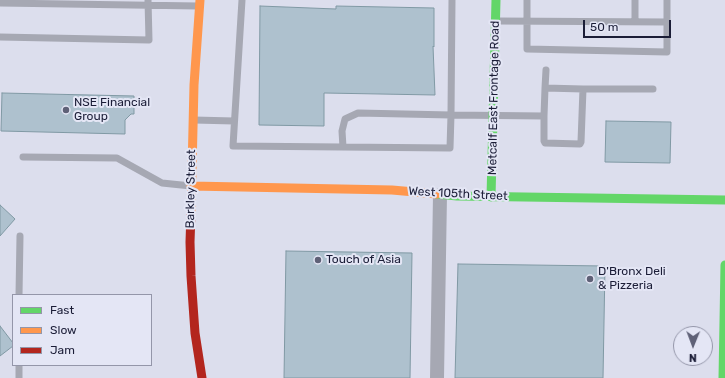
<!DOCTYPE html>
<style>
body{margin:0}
#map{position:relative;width:725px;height:378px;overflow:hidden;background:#dcdeed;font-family:Rubik,sans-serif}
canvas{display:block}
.legend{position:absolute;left:12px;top:294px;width:140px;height:72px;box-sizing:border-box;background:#e4e6f5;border:1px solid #9496a9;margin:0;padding:5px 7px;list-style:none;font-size:12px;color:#1b1d37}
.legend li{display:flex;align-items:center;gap:8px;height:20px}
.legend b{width:20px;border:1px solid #9496a9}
.north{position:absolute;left:673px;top:326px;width:40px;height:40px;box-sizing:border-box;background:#e4e6f5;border:1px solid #9496a9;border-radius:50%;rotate:181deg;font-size:11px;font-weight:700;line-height:16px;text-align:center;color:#1b1d37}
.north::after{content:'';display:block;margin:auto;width:14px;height:18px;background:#5f6177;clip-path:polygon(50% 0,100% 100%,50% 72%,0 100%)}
.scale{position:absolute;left:583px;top:20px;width:88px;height:18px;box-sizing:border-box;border:2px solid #1b1d37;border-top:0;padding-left:5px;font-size:12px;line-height:14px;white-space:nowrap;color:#1b1d37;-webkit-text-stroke:3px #e4e6f5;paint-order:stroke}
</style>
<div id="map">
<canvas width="725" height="378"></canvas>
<ul class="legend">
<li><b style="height:5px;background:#63d668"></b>Fast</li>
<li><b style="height:5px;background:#ff974d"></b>Slow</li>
<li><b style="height:5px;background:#b3261e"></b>Jam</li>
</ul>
<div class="north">N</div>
<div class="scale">50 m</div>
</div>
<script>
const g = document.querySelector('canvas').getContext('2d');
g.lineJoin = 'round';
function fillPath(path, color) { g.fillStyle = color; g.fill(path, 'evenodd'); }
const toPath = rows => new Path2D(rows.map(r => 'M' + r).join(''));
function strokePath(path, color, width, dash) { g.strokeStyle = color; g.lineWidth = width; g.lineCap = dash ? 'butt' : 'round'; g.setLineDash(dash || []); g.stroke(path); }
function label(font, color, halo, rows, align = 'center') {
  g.font = font + ' Rubik,sans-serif'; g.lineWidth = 4; g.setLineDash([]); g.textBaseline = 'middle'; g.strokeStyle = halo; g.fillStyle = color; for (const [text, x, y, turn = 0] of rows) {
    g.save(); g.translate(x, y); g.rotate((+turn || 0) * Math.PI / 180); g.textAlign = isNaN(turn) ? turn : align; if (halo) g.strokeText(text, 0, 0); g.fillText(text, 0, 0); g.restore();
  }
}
const building = toPath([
 [260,6,336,9,336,6,434,8,434,47,433,46,435,95,324,93,324,126,259,125,260,6],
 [2,93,134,96,134,114,131,114,125,120,125,134,1,131,2,93],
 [606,121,671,122,670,163,605,162,606,121],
 [0,205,15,219,0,236,0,205],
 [286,251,412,253,410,378,284,378,286,251],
 [458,264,605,266,603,378,455,378,458,264],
 [0,326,13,343,13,346,0,356,0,326]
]);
const lane = toPath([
 [242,0,233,146,450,148,451,115,544,116,544,141,545,143,580,144,581,142,583,89,545,88,544,116],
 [527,0,527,49,667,52,667,0],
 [0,3,198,6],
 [498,21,667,22],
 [635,21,635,0],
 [0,37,149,40,148,0],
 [545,88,546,70],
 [583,89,653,89],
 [194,120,234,121],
 [343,147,342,131,345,119,358,113,451,115,452,0],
 [23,157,117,158,162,183,191,186],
 [19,295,20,236],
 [19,378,19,365]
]);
const street = toPath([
 [437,378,440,195]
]);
const fast = toPath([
 [437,194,457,196,725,200],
 [491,197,496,0],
 [723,378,725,265]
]);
const slow = toPath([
 [191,186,392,190,437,194],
 [191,213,194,85,200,0]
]);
const jam = toPath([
 [191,213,190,242,191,276,195,333,202,378]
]);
const markers = [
 [66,110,4,"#5f6177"],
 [318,260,4,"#5f6177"],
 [590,279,4,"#5f6177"]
];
const streetNames = [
 ["Metcalf East Frontage Road",494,98,-89],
 ["Barkley Street",191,189,-89],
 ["West 105th Street",458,194,3]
];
const poiNames = [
 ["NSE Financial",74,103],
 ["Group",74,117],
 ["Touch of Asia",326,260],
 ["D'Bronx Deli",598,272],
 ["& Pizzeria",598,286]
];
fillPath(building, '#aec1ce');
strokePath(building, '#8099a4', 1);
strokePath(lane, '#a6a8b3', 7);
strokePath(street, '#a6a8b3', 14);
strokePath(fast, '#63d668', 9);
strokePath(slow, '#ff974d', 9);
strokePath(jam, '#b3261e', 9);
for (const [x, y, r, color] of markers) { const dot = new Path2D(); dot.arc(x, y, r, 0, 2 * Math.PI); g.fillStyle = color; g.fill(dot); strokePath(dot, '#e4e6f5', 1.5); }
label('12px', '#1b1d37', '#e4e6f5', streetNames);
label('12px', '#1b1d37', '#e4e6f5', poiNames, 'left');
</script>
